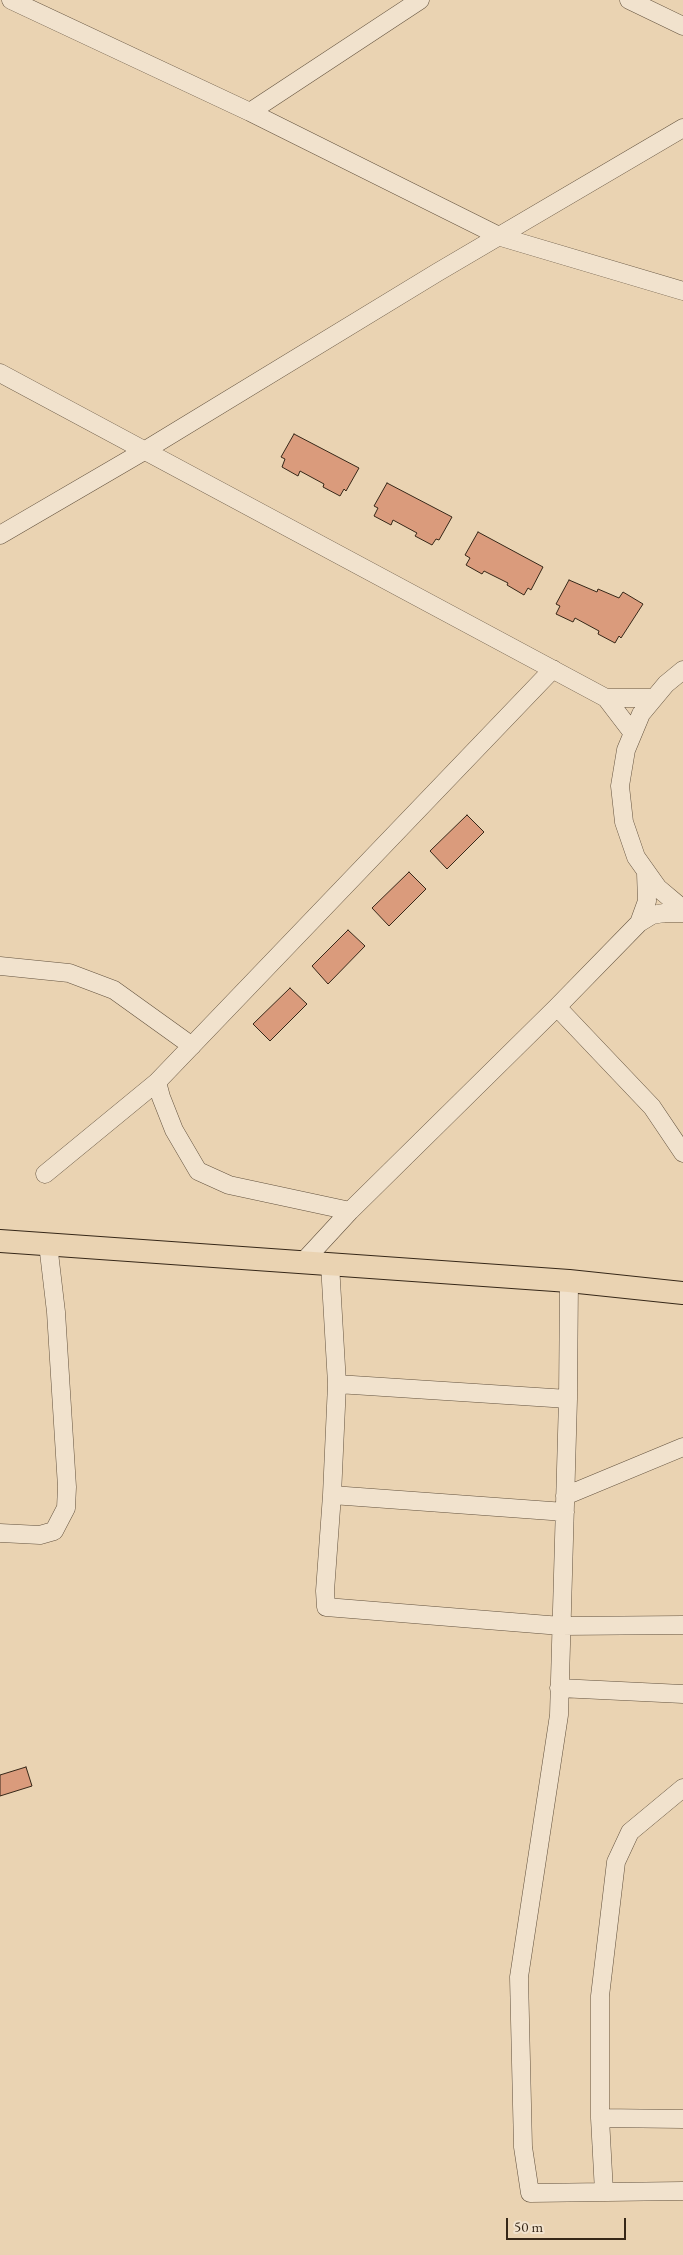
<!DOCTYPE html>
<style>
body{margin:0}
#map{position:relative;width:683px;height:2255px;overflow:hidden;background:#ead3b2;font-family:"EB Garamond",serif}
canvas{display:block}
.scale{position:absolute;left:506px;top:2218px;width:120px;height:22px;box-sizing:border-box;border:2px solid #362718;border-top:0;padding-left:6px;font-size:15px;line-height:18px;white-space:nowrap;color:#362718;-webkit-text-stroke:4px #f1e2cd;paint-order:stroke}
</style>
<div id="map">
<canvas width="683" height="2255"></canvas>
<div class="scale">50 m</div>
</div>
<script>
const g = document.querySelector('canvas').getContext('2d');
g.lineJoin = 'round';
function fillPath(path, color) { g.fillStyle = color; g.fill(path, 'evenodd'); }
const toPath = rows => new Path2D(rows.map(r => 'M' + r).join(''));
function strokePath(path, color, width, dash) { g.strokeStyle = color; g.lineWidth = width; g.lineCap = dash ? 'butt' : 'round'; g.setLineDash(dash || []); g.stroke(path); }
const building = toPath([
 [294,434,359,468,346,491,344,489,340,496,323,487,324,484,300,471,298,476,282,467,285,459,281,457,294,434],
 [387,483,452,517,439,540,436,539,432,545,415,536,417,533,393,520,391,525,374,516,378,508,374,506,387,483],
 [478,532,543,567,531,590,528,588,524,595,507,585,508,583,484,571,482,574,466,565,470,558,465,555,478,532],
 [569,580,597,592,598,589,619,598,623,592,643,604,621,638,619,636,615,643,598,634,599,631,575,618,573,622,556,614,560,606,556,604,569,580],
 [467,815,484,832,447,869,430,851,467,815],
 [409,872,426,889,389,926,372,908,409,872],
 [348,930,365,946,328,984,312,966,348,930],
 [290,988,307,1004,270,1041,253,1024,290,988],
 [26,1767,32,1786,0,1796,0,1775,26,1767]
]);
const minor = toPath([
 [11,0,250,112,501,237,683,291],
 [629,0,683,26],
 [250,112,420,0],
 [0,373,606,698,632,732],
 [0,535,144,451,438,272,683,128],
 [683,670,666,684,641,714,626,750,620,786,624,822,636,857,658,888,683,909],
 [606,698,653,698],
 [639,923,647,901,646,873],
 [0,966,69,973,114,990,192,1046],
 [557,1007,652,1107,683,1153],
 [157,1082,161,1097,174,1130,198,1171,229,1185,350,1211],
 [45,1174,157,1082,553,669],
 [302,1263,350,1211,557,1007,639,923,652,915,664,913,683,913],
 [330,1264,337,1384,332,1495,325,1591,326,1607,561,1626,683,1625],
 [569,1281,568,1399,559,1715,519,1977,523,2147,530,2193,683,2191],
 [337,1384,568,1399],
 [332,1495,565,1512],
 [565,1496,683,1447],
 [0,1533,40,1535,54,1531,66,1508,67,1487,56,1312,48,1244],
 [559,1688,683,1694],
 [600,2118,683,2119],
 [604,2192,600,2118,600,1996,616,1862,630,1832,683,1788]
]);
const major = toPath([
 [0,1241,569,1281,683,1293]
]);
fillPath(building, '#da9b7c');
strokePath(building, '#362718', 1);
strokePath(minor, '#63523e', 19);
strokePath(major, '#362718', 24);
strokePath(minor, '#f1e2cd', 18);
strokePath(major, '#ead3b2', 22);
</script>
